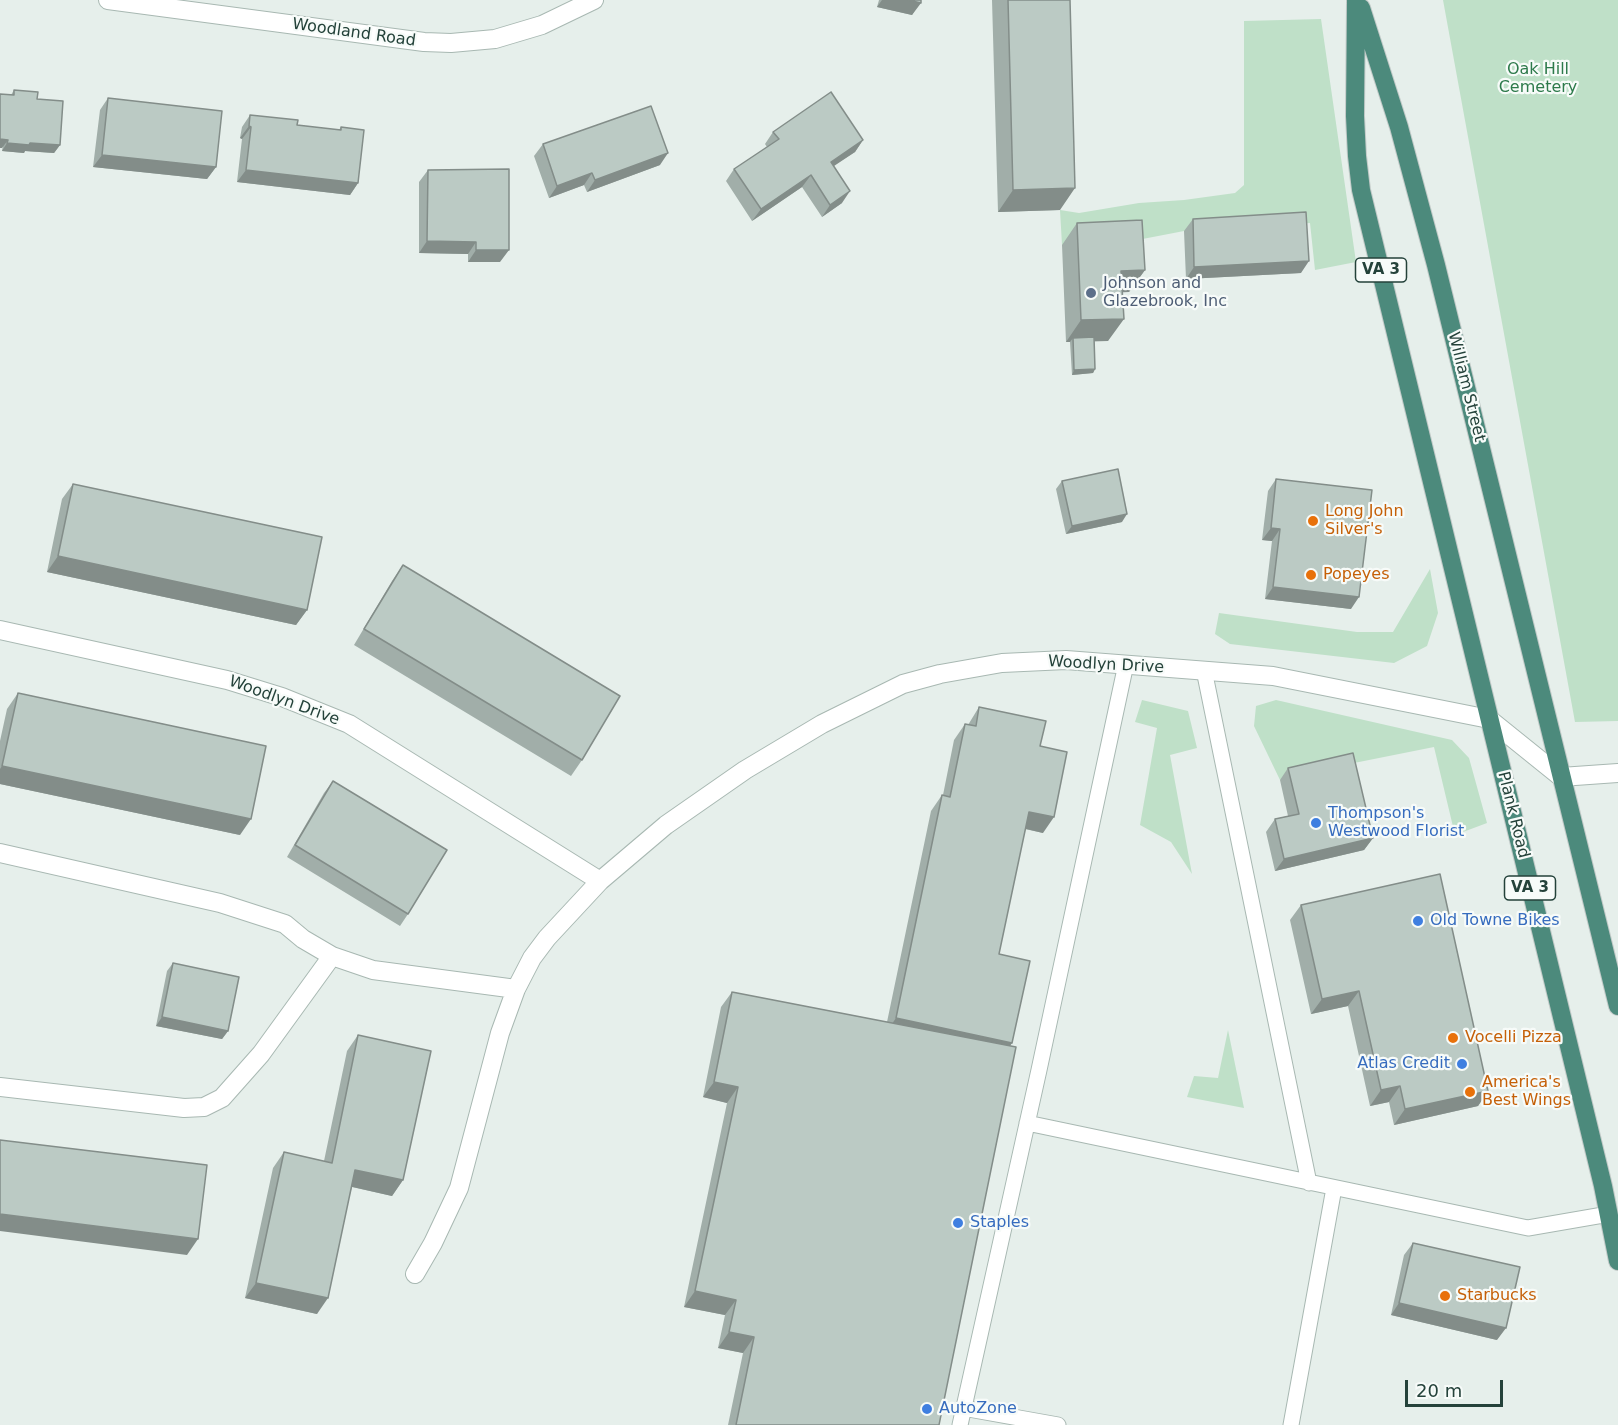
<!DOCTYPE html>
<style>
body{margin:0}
#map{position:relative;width:1618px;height:1425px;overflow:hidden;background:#e6efeb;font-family:"DejaVu Sans",sans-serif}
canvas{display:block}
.scale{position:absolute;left:1405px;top:1380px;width:98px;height:27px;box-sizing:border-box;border:3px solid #24423a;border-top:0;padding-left:8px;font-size:18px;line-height:21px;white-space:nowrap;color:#24423a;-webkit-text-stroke:4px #f7fbf9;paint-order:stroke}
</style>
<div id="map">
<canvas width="1618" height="1425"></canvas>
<div class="scale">20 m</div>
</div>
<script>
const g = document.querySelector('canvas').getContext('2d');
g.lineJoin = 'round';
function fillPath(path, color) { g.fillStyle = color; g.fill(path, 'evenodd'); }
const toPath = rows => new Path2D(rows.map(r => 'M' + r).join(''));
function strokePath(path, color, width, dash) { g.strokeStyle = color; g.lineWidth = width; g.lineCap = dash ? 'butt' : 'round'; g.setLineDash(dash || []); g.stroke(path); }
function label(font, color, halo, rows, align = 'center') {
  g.font = font + ' "DejaVu Sans",sans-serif'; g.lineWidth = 4.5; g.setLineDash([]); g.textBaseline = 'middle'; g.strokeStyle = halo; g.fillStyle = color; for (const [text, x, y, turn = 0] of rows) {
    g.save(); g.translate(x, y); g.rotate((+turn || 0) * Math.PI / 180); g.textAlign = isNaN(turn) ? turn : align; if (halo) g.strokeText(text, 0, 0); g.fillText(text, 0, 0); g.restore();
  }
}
const green = toPath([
 [1443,0,1618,0,1618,721,1575,722],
 [1321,19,1356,262,1315,270,1310,223,1184,231,1127,242,1062,245,1060,210,1079,213,1139,203,1184,200,1235,193,1244,185,1244,21],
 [1430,569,1438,613,1427,646,1394,663,1230,644,1215,634,1219,613,1357,632,1393,632],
 [1142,700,1188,711,1197,748,1170,755,1192,874,1171,842,1140,825,1157,728,1135,722],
 [1276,700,1452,740,1469,758,1487,823,1455,835,1434,747,1344,765,1280,780,1254,726,1256,706],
 [1228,1030,1244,1108,1187,1097,1194,1076,1218,1078]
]);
const service = toPath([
 [1204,670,1309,1183],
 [1027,1123,1528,1228,1609,1214],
 [963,1408,1058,1425],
 [960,1425,1039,1070,1126,664],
 [1291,1425,1334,1188]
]);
const minor = toPath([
 [108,0,424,42,451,43,495,39,542,25,594,0],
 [0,630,227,680,282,697,349,724,600,881],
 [0,853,220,903,285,924,303,939,332,956,373,970,516,989],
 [0,1087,184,1108,204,1107,222,1098,261,1054,332,956],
 [415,1274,433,1243,459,1188,500,1033,516,989,532,958,547,938,600,881,666,825,745,770,822,724,903,684,940,674,1002,663,1066,660,1273,676,1489,719,1561,777,1618,773]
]);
const trunk = toPath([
 [1356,0,1355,116,1357,156,1361,190,1603,1186,1618,1261],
 [1361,8,1399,127,1436,265,1618,1006]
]);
const wall = toPath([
 [879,0,921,0,912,15,877,7],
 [992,0,1070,0,1060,210,998,212],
 [14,90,37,99,60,145,54,153,25,151,24,153,2,151,11,95],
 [108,98,216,167,207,179,93,167,100,110],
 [250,115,297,125,339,130,341,127,358,183,350,195,237,182,242,139,240,138,242,127],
 [773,132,863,140,855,152,833,166,842,203,822,217,802,187,752,221,726,181,734,169,767,147,765,144],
 [543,144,660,165,587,192,584,185,549,198,534,156],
 [428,170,500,262,468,262,468,254,419,253,419,182],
 [1193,219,1301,273,1186,279,1184,231],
 [1077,223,1145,270,1129,292,1122,292,1108,341,1094,341,1095,369,1093,373,1072,375,1070,342,1066,342,1062,245],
 [1276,479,1351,609,1265,599,1272,541,1262,540,1268,491],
 [1062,481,1122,522,1066,534,1056,489],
 [73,484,307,610,296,625,47,572,62,499],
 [403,565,582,760,571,776,354,645,392,581],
 [18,693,240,835,0,784,0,741,7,709],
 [979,707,1040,746,1043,833,1025,829,999,954,1012,1043,1010,1046,939,1425,728,1425,743,1353,718,1348,725,1315,684,1307,727,1103,703,1097,721,1007,732,992,887,1022,931,811,942,795,943,795,954,740,965,724,968,725],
 [1288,768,1373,838,1364,850,1275,871,1266,832,1275,819,1288,816,1280,780],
 [333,781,408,914,400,926,287,857,324,793],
 [1301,905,1488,1091,1478,1106,1394,1125,1389,1102,1370,1106,1348,1006,1311,1014,1290,920],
 [173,963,228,1031,222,1039,156,1026,167,971],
 [358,1035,403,1180,392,1196,352,1187,317,1314,245,1298,273,1168,284,1152,324,1161,347,1051],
 [1413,1243,1497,1340,1391,1315,1404,1255]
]);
const shadedWall = toPath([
 [882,0,908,0,921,3,912,15,877,7],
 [249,126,251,127,242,139,240,138],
 [0,139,8,140,2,148,0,148],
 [863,140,855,152,822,174,831,162],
 [7,143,30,143,60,145,54,153,25,151,24,153,2,151],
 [668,153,660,165,587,192,595,180],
 [102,155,216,167,207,179,93,167],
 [246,170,358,183,350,195,237,182],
 [592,173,584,185,549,198,557,186],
 [811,175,802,187,752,221,761,209],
 [1075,188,1060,210,998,212,1013,190],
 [850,191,842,203,822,217,830,205],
 [427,241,476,242,468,254,419,253],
 [476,250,509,250,500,262,468,262],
 [1309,261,1301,273,1186,279,1194,267],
 [1145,270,1129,292,1106,293,1121,271],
 [1124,319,1108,341,1073,342,1073,338,1070,342,1066,342,1081,320],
 [1095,369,1093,373,1072,375,1074,370],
 [1127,514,1122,522,1066,534,1072,526],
 [1271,528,1280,529,1272,541,1262,540],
 [58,556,307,610,296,625,47,572],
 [1273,587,1359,597,1351,609,1265,599],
 [2,766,251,819,240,835,0,784,0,769],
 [1029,812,1054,817,1043,833,1018,827],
 [1373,838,1364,850,1275,871,1284,859],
 [1359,991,1348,1006,1311,1014,1322,999],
 [162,1017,228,1031,222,1039,156,1026],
 [896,1018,1012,1043,1001,1058,885,1034],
 [714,1082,738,1087,727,1103,703,1097],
 [1400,1086,1389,1102,1370,1106,1381,1090],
 [1488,1091,1478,1106,1394,1125,1405,1109],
 [355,1170,403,1180,392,1196,344,1185],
 [0,1214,198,1239,187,1255,0,1231],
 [256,1283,328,1298,317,1314,245,1298],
 [695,1291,736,1300,725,1315,684,1307],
 [1399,1303,1506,1328,1497,1340,1391,1315],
 [729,1332,754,1337,743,1353,718,1348]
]);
const building = toPath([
 [908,0,921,0,921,3,908,0],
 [1008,0,1070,0,1075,188,1013,190,1008,0],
 [14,90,38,92,37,99,63,101,60,145,30,143,29,145,7,143,8,140,0,139,0,94,14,95,14,90],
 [831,92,863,140,831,162,850,191,830,205,811,175,761,209,734,169,779,139,773,132,831,92],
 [108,98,222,111,216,167,102,155,108,98],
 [651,106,668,153,595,180,592,173,557,186,543,144,651,106],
 [250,115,298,120,297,125,341,130,341,127,364,130,358,183,246,170,251,127,249,126,250,115],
 [509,169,509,250,476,250,476,242,427,241,428,170,509,169],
 [1306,212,1309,261,1194,267,1193,219,1306,212],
 [1142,220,1145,270,1121,271,1124,319,1081,320,1077,223,1142,220],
 [1094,337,1095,369,1074,370,1073,338,1094,337],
 [1118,469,1127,514,1072,526,1062,481,1118,469],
 [1276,479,1372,490,1359,597,1273,587,1280,529,1271,528,1276,479],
 [73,484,322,537,307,610,58,556,73,484],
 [403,565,620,696,582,760,364,629,403,565],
 [18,693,266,746,251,819,2,766,18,693],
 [979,707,1046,721,1040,746,1067,752,1054,817,1029,812,999,954,1030,961,1012,1043,896,1018,942,795,950,797,965,724,976,726,979,707],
 [1353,753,1373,838,1284,859,1275,819,1299,814,1288,768,1353,753],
 [333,781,447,850,408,914,295,845,333,781],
 [1440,874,1488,1091,1405,1109,1400,1086,1381,1090,1359,991,1322,999,1301,905,1440,874],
 [173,963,239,977,228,1031,162,1017,173,963],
 [732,992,1016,1047,939,1425,736,1425,754,1337,729,1332,736,1300,695,1291,738,1087,714,1082,732,992],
 [358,1035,431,1051,403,1180,355,1170,328,1298,256,1283,284,1152,332,1163,358,1035],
 [0,1140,207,1165,198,1239,0,1214,0,1140],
 [1413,1243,1520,1267,1506,1328,1399,1303,1413,1243]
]);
const markers = [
 [1091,293,6,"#5c6f8a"],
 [1313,521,6,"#e8710a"],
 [1311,575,6,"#e8710a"],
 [1316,823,6,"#3f7fe0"],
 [1418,921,6,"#3f7fe0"],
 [1453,1038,6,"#e8710a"],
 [1462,1064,6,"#3f7fe0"],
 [1470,1092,6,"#e8710a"],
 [958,1223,6,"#3f7fe0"],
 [1445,1296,6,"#e8710a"],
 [927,1409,6,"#3f7fe0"]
];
const shields = [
 [1381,270,51],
 [1530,888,51]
];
const shieldNames = [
 ["VA 3",1381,270],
 ["VA 3",1530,888]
];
const streetNames = [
 ["Woodland Road",354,33,8],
 ["William Street",1466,387,76],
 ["Woodlyn Drive",1106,665,3],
 ["Woodlyn Drive",284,701,20],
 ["Plank Road",1513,815,76]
];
const parkNames = [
 ["Oak Hill",1538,70],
 ["Cemetery",1538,88]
];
const serviceNames = [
 ["Johnson and",1103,284],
 ["Glazebrook, Inc",1103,302]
];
const foodNames = [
 ["Long John",1325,512],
 ["Silver's",1325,530],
 ["Popeyes",1323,575],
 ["Vocelli Pizza",1465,1038],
 ["America's",1482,1083],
 ["Best Wings",1482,1101],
 ["Starbucks",1457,1296]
];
const shopNames = [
 ["Thompson's",1328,814],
 ["Westwood Florist",1328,832],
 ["Old Towne Bikes",1430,921],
 ["Atlas Credit",1450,1064,"right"],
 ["Staples",970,1223],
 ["AutoZone",939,1409]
];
fillPath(green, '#bfe0c8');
strokePath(service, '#a8b8b2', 17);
strokePath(minor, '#a8b8b2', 20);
strokePath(trunk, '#c2cac8', 20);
strokePath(service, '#fff', 15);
strokePath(minor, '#fff', 18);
strokePath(trunk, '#4c8a7c', 18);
fillPath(wall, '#a1aea9');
fillPath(shadedWall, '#838d89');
fillPath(building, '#bbcac4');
strokePath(building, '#838d89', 1.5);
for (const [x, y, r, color] of markers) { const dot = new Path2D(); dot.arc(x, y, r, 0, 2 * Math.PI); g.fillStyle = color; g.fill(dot); strokePath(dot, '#f7fbf9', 2); }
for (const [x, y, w] of shields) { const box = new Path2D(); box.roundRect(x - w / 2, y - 12, w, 24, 4.5); g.fillStyle = '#f7fbf9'; g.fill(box); strokePath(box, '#24423a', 1.5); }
label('bold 15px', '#24423a', null, shieldNames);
label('16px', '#24423a', '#f7fbf9', streetNames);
label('16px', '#2d7a4b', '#f7fbf9', parkNames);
label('16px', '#4e5e75', '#f7fbf9', serviceNames, 'left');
label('16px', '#c56008', '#f7fbf9', foodNames, 'left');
label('16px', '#366cbe', '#f7fbf9', shopNames, 'left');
</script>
